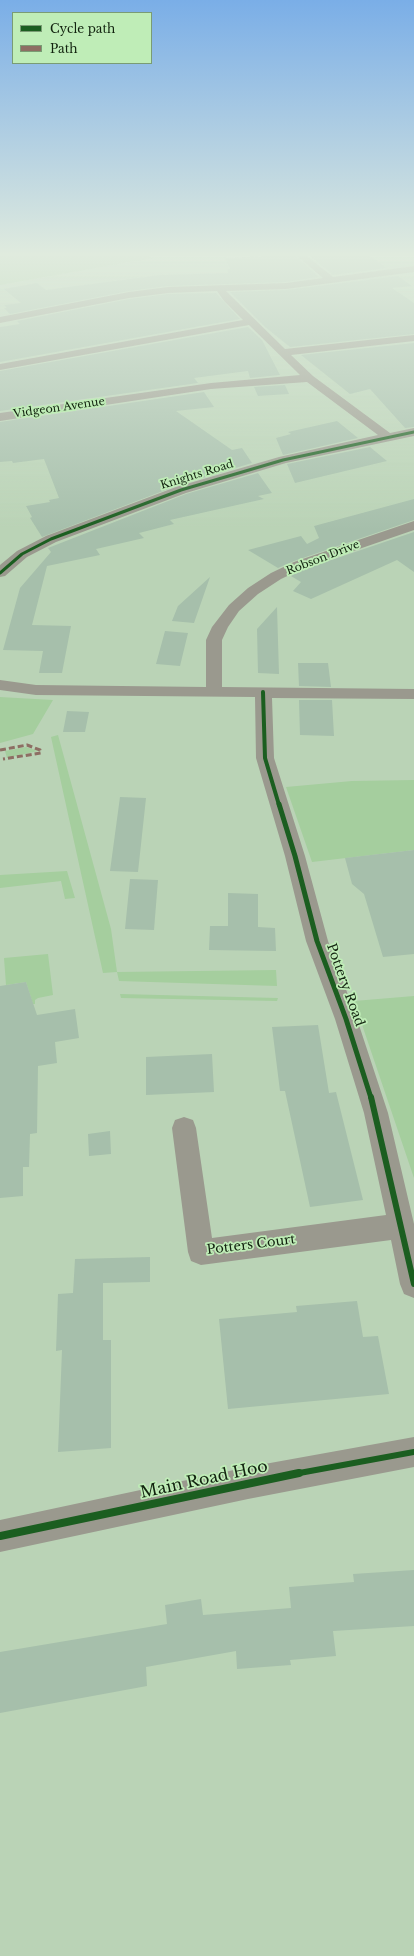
<!DOCTYPE html>
<style>
body{margin:0}
#map{position:relative;width:414px;height:1956px;overflow:hidden;background:#bad3b6;font-family:"Libre Baskerville",serif}
canvas{display:block}
.legend{position:absolute;left:12px;top:12px;width:140px;height:52px;box-sizing:border-box;background:#bfedb7;border:1px solid #7a9c74;margin:0;padding:5px 7px;list-style:none;font-size:12px;color:#12230f}
.legend li{display:flex;align-items:center;gap:8px;height:20px}
.legend b{width:20px;border:1px solid #7a9c74}
</style>
<div id="map">
<canvas width="414" height="1956"></canvas>
<ul class="legend">
<li><b style="height:5px;background:#1b5e20"></b>Cycle path</li>
<li><b style="height:5px;background:#8d6e63"></b>Path</li>
</ul>
</div>
<script>
const g = document.querySelector('canvas').getContext('2d');
g.lineJoin = 'round';
function fillPath(path, color) { g.fillStyle = color; g.fill(path, 'evenodd'); }
const toPath = rows => new Path2D(rows.map(r => 'M' + r).join(''));
function strokePath(path, color, width, dash) { g.strokeStyle = color; g.lineWidth = width; g.lineCap = dash ? 'butt' : 'round'; g.setLineDash(dash || []); g.stroke(path); }
function label(font, color, halo, rows, align = 'center') {
  g.font = font + ' "Libre Baskerville",serif'; g.lineWidth = 3.5; g.setLineDash([]); g.textBaseline = 'middle'; g.strokeStyle = halo; g.fillStyle = color; for (const [text, x, y, turn = 0] of rows) {
    g.save(); g.translate(x, y); g.rotate((+turn || 0) * Math.PI / 180); g.textAlign = isNaN(turn) ? turn : align; if (halo) g.strokeText(text, 0, 0); g.fillText(text, 0, 0); g.restore();
  }
}
const green = toPath([
 [0,256,149,256,152,258,0,285],
 [0,697,53,700,33,734,0,743],
 [58,735,111,929,117,972,276,970,277,986,119,981,117,972,103,973,51,737],
 [26,747,38,751,7,758,5,751],
 [414,780,414,850,312,862,286,787,352,781],
 [67,871,75,898,65,899,61,881,0,888,0,875],
 [48,954,53,995,38,998,35,1000,35,1004,33,1004,26,982,6,985,4,958],
 [120,994,278,998,277,1001,121,998],
 [414,996,414,1178,354,1001]
]);
const building = toPath([
 [266,256,296,256,319,277,286,282,168,286,129,291,10,314,4,308,7,308,4,305,21,303,4,289,37,283,46,290,160,275,228,273,227,269,230,269,225,258],
 [310,256,370,256,387,268,333,275],
 [398,276,412,286,392,288,414,303,414,334,290,347,265,327,230,292,286,290],
 [216,293,240,319,0,362,0,327,20,324,17,321,129,299,168,294],
 [248,327,262,340,280,375,250,378,248,371,194,378,198,383,0,411,0,371],
 [414,343,414,427,405,428,370,389,350,394,301,355],
 [285,385,289,394,258,396,254,387],
 [204,392,214,407,176,411,232,450,242,448,252,463,176,486,42,537,30,518,32,517,26,506,50,502,49,500,59,498,44,459,13,463,12,461,0,462,0,422],
 [337,421,358,438,283,455,276,438,291,434,288,432],
 [370,447,387,461,295,483,287,464],
 [258,473,272,493,258,496,264,499,170,520,174,524,139,533,144,538,96,549,100,555,47,566,32,625,71,626,62,673,39,673,43,651,3,650,20,588,51,552,48,548,186,494],
 [414,499,414,520,294,561,278,568,248,550,301,536,307,544,319,538,314,526],
 [414,532,414,572,397,560,311,599,293,591,301,582,291,576,305,569],
 [210,577,194,623,172,621,178,606],
 [277,607,279,674,258,673,257,629],
 [165,631,188,633,180,666,156,664],
 [298,663,328,663,331,687,299,686],
 [299,700,332,700,334,736,300,735],
 [67,711,89,712,85,732,63,732],
 [120,797,146,798,138,872,110,871],
 [414,850,414,954,383,957,364,894,352,884,345,858],
 [130,879,158,880,154,930,125,929],
 [228,893,258,894,258,927,275,928,276,951,209,950,210,926,228,926],
 [26,982,37,1015,75,1009,79,1038,55,1042,57,1063,38,1066,37,1133,30,1134,29,1167,23,1167,23,1196,0,1198,0,986],
 [318,1025,329,1093,336,1092,363,1200,310,1207,285,1091,280,1091,272,1027],
 [212,1054,214,1092,146,1095,146,1057],
 [110,1131,111,1154,89,1156,88,1134],
 [150,1257,150,1282,103,1283,103,1340,111,1340,111,1448,58,1452,62,1350,56,1351,58,1294,73,1293,75,1259],
 [357,1301,363,1337,378,1336,389,1394,228,1409,219,1319,297,1312,296,1306],
 [414,1570,414,1626,333,1631,336,1656,290,1660,291,1665,237,1669,236,1651,146,1667,147,1686,0,1713,0,1652,167,1624,165,1605,201,1599,203,1615,291,1608,289,1587,354,1582,353,1574]
]);
const minor = toPath([
 [297,256,307,256,333,277,414,266,414,272,286,289,226,291,285,349,414,335,414,341,291,355,313,376,390,433,414,428,414,436,286,463,186,493,56,542,27,557,5,576,0,577,0,565,17,551,46,536,176,487,279,457,378,435,307,382,211,389,0,421,0,413,211,383,300,375,249,325,0,370,0,364,243,320,224,301,217,291,168,293,129,298,0,323,0,317,129,292,168,287,286,283,323,278,297,256],
 [414,521,414,530,304,568,281,579,258,594,239,611,228,627,222,640,222,687,414,689,414,699,272,698,274,758,305,856,328,941,357,1019,388,1113,414,1224,414,1298,404,1294,400,1284,391,1240,201,1265,191,1261,188,1252,172,1128,175,1120,184,1117,193,1120,196,1128,212,1238,386,1215,364,1113,335,1019,306,941,285,856,256,758,255,697,36,695,0,690,0,680,36,685,206,687,206,640,212,627,229,605,248,588,271,573,294,562,414,521]
]);
const tertiary = toPath([
 [414,1437,414,1467,248,1499,0,1552,0,1520,248,1467,414,1437]
]);
const quiet = toPath([
 [0,750,27,745,40,750,41,753,3,759]
]);
const cyclewayFar4 = toPath([
 [0,573,22,554,51,539,181,490,283,460,414,432]
]);
const cyclewayFar3 = toPath([
 [263,692,265,758,279,805]
]);
const cyclewayFar2 = toPath([
 [279,804,295,856,317,941,346,1019,371,1098]
]);
const cyclewayFar1 = toPath([
 [371,1097,414,1284],
 [294,1474,414,1452]
]);
const cycleway = toPath([
 [0,1536,299,1473]
]);
const farStreetnames = [
 ["Vidgeon Avenue",59,408,-8],
 ["Knights Road",197,475,-17],
 ["Robson Drive",323,558,-21]
];
const streetNames = [
 ["Pottery Road",345,985,70],
 ["Potters Court",251,1245,-7]
];
const nearStreetnames = [
 ["Main Road Hoo",204,1480,-12]
];
fillPath(green, '#a5ce9e');
fillPath(building, '#a6bfab');
fillPath(minor, '#9a998e');
fillPath(tertiary, '#9a998e');
strokePath(quiet, '#8d6e63', 3, [6, 3]);
strokePath(cyclewayFar4, '#1b5e20', 3);
strokePath(cyclewayFar3, '#1b5e20', 4);
strokePath(cyclewayFar2, '#1b5e20', 5);
strokePath(cyclewayFar1, '#1b5e20', 6);
strokePath(cycleway, '#1b5e20', 8);
const sky = g.createLinearGradient(0, 0, 0, 530);
sky.addColorStop(0, '#7aaee7');
sky.addColorStop(0.48, '#e0ebde');
sky.addColorStop(1, '#e0ebde00');
g.fillStyle = sky;
g.fillRect(0, 0, 414, 530);
label('11px', '#12230f', '#bfedb7', farStreetnames);
label('13px', '#12230f', '#bfedb7', streetNames);
label('16px', '#12230f', '#bfedb7', nearStreetnames);
</script>
